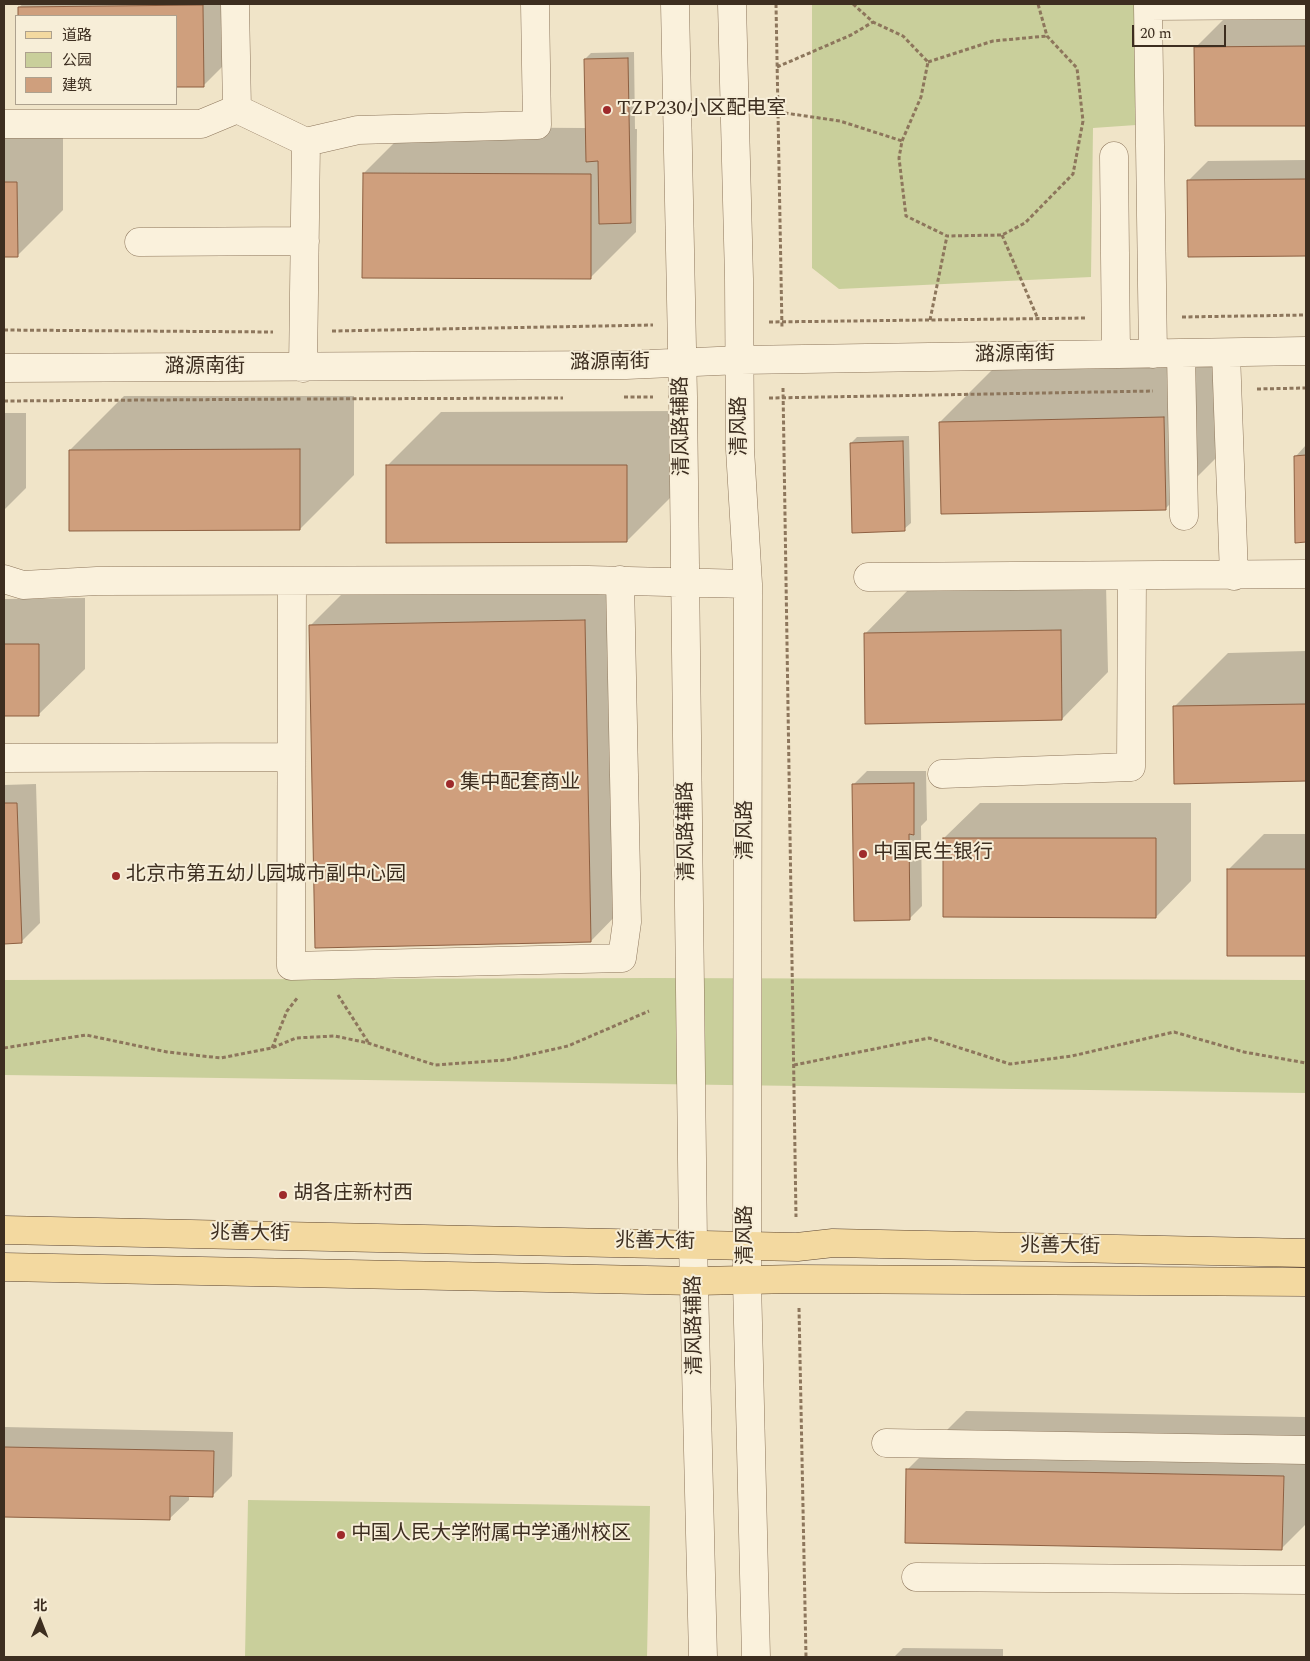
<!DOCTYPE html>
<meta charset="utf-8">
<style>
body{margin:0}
#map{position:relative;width:1310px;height:1661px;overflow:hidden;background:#f0e4c8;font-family:Spectral,"Noto Sans SC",serif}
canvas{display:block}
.frame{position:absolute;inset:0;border:5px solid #3d2e20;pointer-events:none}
.legend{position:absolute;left:15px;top:15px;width:162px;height:90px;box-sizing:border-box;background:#f7eed8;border:1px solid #ada18e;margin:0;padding:6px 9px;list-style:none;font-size:15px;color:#3d2e20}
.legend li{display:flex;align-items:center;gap:10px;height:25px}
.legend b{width:25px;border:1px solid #ada18e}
.north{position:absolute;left:15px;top:1596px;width:50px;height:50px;-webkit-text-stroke:4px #f7eed8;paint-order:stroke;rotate:1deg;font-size:14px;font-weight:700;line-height:20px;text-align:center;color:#3d2e20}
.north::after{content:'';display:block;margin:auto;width:18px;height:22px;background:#3d2e20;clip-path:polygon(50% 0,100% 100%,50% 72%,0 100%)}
.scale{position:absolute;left:1132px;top:25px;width:94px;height:22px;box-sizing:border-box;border:2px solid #3d2e20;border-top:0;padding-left:6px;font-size:15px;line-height:18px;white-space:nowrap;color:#3d2e20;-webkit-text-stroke:4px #f7eed8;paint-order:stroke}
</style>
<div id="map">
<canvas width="1310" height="1661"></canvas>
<div class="frame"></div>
<ul class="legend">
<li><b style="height:6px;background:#f3d9a0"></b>道路</li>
<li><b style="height:14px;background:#c9cf9b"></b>公园</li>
<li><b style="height:14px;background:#cf9f7d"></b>建筑</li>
</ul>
<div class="north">北</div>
<div class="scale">20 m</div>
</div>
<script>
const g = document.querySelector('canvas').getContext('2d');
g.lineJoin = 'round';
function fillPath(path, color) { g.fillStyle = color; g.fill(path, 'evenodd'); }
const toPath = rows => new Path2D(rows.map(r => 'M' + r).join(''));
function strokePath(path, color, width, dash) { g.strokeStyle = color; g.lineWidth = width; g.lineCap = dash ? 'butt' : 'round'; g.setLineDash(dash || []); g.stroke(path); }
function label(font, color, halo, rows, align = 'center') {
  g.font = font + ' Spectral,"Noto Sans SC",serif'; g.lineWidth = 4; g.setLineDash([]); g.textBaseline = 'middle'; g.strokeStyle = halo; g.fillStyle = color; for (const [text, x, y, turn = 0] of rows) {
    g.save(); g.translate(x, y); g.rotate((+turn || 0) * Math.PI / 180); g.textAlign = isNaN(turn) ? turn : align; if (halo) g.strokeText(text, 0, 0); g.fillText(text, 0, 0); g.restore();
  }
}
const green = toPath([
 [812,4,1134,4,1136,125,1093,128,1091,277,839,289,812,268],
 [652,978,1306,980,1306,1093,4,1075,4,980],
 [248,1500,650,1506,647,1657,245,1657]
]);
const shadow = toPath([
 [23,4,249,4,250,39,203,86,176,16,19,16,19,7],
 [1239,4,1306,4,1306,125,1196,125,1196,47],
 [634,52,635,129,637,129,636,232,590,278,364,173,410,127,586,128,585,59,591,53],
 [63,136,63,210,17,256,4,256,4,137],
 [1306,160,1306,255,1189,256,1188,181,1208,161],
 [1218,363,1219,455,1165,509,940,422,994,368],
 [124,396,354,396,354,475,300,529,70,450],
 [680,411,681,487,627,541,387,466,441,412],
 [4,413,26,413,26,488,4,510],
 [909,436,911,523,904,529,851,443,857,437],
 [1306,445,1306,541,1296,541,1296,456],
 [1106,584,1108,672,1062,719,865,634,911,587],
 [620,585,626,905,591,941,310,626,346,590],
 [85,598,85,669,38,715,4,715,4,599],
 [1306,651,1306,780,1175,783,1174,707,1228,653],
 [867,771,926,771,927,820,921,826,922,906,909,919,854,784],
 [36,784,40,923,21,942,4,943,4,785],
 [980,803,1191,803,1191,881,1156,917,944,838],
 [1264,834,1306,834,1306,955,1228,955,1228,870],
 [966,1411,1306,1417,1306,1524,1282,1548,907,1470],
 [4,1427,233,1432,232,1476,213,1495,189,1495,189,1500,169,1519,4,1516],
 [903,1648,1003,1649,1003,1657,894,1657]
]);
const building = toPath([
 [203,5,204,87,176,87,176,16,18,16,18,7,203,5],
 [1306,46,1306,126,1195,126,1194,47,1306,46],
 [628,58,631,223,599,224,598,161,586,162,584,59,628,58],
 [363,173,591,174,591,279,362,278,363,173],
 [1306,179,1306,256,1188,257,1187,180,1306,179],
 [4,182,17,182,18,257,4,257,4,182],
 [1164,417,1166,510,941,514,939,422,1164,417],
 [903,441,905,531,852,533,850,443,903,441],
 [300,449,300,530,69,531,69,450,300,449],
 [1306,455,1306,542,1295,543,1294,456,1306,455],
 [386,465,627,465,627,542,386,543,386,465],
 [585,620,591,942,315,948,309,625,585,620],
 [1061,630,1062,720,865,724,864,633,1061,630],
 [4,644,39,644,39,716,4,716,4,644],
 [1306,704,1306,781,1174,784,1173,706,1306,704],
 [914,783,914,835,909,834,910,920,854,921,852,784,914,783],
 [4,803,17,803,22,943,4,944,4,803],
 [943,838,1156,838,1156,918,943,917,943,838],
 [1227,869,1306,869,1306,956,1227,956,1227,869],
 [4,1447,214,1451,213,1497,170,1496,170,1520,4,1517,4,1447],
 [906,1469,1284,1476,1282,1550,905,1543,906,1469]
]);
const path = toPath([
 [776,4,782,329],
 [853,4,873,22,903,36,928,62,921,97,902,141,899,158,906,216,947,236,1002,235,1025,223,1073,174,1083,121,1077,68,1047,36,1038,4],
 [928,62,993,41,1047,36],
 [777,67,851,35,873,22],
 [778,112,840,121,902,141],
 [1002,235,1038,319],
 [1182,317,1306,315],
 [930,320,947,236],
 [769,322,1086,318],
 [4,330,273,332],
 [332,331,653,325],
 [783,388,796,1217],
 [1257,389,1306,388],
 [624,397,653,397],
 [769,398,1153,391],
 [307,399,563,398],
 [4,401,301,399],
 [338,995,368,1042],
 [4,1048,86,1035,167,1052,221,1058,272,1048,296,1038,335,1036,368,1043,435,1065,506,1060,568,1046,649,1011],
 [272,1048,287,1011,298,997],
 [794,1065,929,1038,1010,1064,1072,1056,1174,1032,1244,1052,1306,1063],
 [799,1308,806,1657]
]);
const minor = toPath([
 [235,4,237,109,306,142,303,368],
 [675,4,683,397,693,1243,703,1657],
 [732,4,739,279,740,449,748,584,747,1281,756,1657],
 [4,124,201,124,237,109],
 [306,142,358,130,537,125,535,4],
 [1114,156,1116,354],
 [139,242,305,241],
 [1181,353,1184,516],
 [1226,353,1234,576],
 [1153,354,1148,6,1306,5],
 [4,368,626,365,741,360,1306,351],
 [868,577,1306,574],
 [4,579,23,585,97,581,588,580,748,584],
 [292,581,291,966,622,958,627,922,620,580],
 [4,758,290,757],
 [942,774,1131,767,1132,576],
 [886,1443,1306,1450],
 [916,1577,1306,1580]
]);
const major = toPath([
 [4,1230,797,1247,833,1243,1306,1253],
 [4,1267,695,1281,798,1279,1306,1282]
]);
const markers = [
 [607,110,5,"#9e2a2b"],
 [450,784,5,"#9e2a2b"],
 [863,854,5,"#9e2a2b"],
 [116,876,5,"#9e2a2b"],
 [283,1195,5,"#9e2a2b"],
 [341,1535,5,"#9e2a2b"]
];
const poiNames = [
 ["TZP230小区配电室",617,110],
 ["集中配套商业",460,784],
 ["中国民生银行",873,854],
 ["北京市第五幼儿园城市副中心园",126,876],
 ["胡各庄新村西",293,1195],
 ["中国人民大学附属中学通州校区",351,1535]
];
const streetNames = [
 ["潞源南街",1015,356,-1],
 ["潞源南街",610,364,-1],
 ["潞源南街",205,368],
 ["清风路辅路",683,426,-91],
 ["清风路",741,426,-90],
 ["清风路",747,830,-90],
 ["清风路辅路",688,831,-91],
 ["兆善大街",250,1235,1],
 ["清风路",747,1235,-90],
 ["兆善大街",655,1243,1],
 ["兆善大街",1060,1248,1],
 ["清风路辅路",696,1325,-91]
];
fillPath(green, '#c9cf9b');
fillPath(shadow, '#0003');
fillPath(building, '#cf9f7d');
strokePath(building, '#8d5f41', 1);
strokePath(minor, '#8d765c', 29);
strokePath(major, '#5b4430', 29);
strokePath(path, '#8d765c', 3, [4, 2.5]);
strokePath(minor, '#faf1dc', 28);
strokePath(major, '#f3d9a0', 28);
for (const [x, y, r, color] of markers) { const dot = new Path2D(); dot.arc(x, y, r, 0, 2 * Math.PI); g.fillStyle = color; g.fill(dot); strokePath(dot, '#f7eed8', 2); }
label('20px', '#3d2e20', '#f7eed8', poiNames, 'left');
label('20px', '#3d2e20', '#f7eed8', streetNames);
</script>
